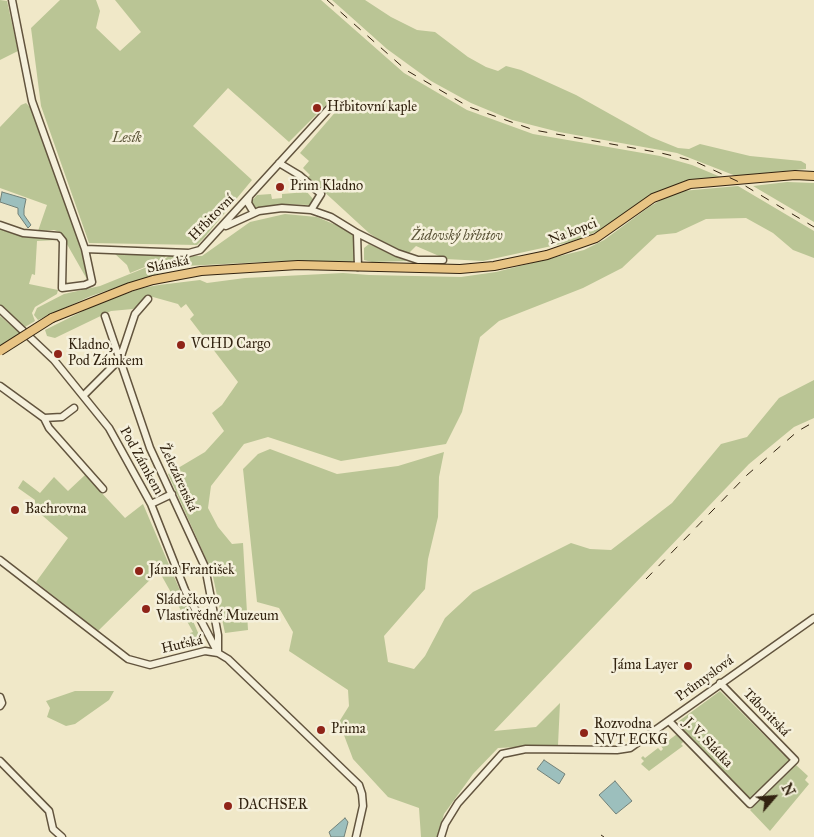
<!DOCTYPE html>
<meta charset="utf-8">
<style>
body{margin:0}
#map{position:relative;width:814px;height:837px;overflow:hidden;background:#f0e8c8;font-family:"IM FELL Great Primer",serif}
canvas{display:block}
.north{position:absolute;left:749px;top:772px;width:50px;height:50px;-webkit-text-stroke:4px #f5f0db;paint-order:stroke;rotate:63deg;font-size:14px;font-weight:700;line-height:20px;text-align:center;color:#322310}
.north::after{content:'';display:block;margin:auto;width:18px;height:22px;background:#322310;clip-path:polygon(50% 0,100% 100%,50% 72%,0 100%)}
</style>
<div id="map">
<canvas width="814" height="837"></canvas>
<div class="north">N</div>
</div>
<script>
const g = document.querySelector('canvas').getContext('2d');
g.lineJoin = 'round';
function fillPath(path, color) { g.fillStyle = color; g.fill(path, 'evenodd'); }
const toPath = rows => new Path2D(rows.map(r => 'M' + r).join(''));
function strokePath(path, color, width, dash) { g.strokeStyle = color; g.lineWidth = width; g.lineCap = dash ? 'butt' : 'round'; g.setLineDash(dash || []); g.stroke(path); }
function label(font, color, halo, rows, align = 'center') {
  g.font = font + ' "IM FELL Great Primer",serif'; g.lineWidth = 5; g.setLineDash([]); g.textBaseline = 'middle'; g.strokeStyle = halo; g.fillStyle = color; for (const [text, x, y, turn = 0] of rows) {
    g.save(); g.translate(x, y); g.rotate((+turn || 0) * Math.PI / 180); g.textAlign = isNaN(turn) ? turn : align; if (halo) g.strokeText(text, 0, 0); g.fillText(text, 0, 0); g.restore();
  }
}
const green = toPath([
 [0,0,7,1,18,51,0,60],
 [60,0,96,0,100,11,96,28,120,51,141,32,115,0,321,0,404,73,467,110,533,134,660,156,692,165,723,178,682,183,652,194,604,229,570,242,483,261,446,259,416,246,408,254,387,245,369,233,308,177,310,175,303,168,309,161,300,153,338,109,330,101,289,142,228,88,193,126,252,180,204,238,197,245,89,243,41,106,31,28],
 [332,0,365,0,391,17,417,30,435,32,468,57,486,67,498,71,506,66,521,70,576,95,651,137,678,148,689,149,700,144,750,156,801,161,806,164,806,169,736,176,677,153,559,132,512,120,471,103,431,81,387,49],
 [26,103,31,108,75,231,89,277,88,281,60,232,54,230,38,231,47,205,0,188,0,127,21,105],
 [787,182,814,183,814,222,753,186],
 [738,186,814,231,814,258,793,250,773,233,746,218,706,219,676,233,657,235,622,268,583,288,499,321,480,337,462,412,446,444,341,461,268,437,244,444,211,486,208,508,218,527,232,544,243,543,248,630,225,633,212,572,168,474,205,452,224,431,212,413,222,405,238,382,190,319,194,315,186,304,181,308,178,304,153,297,133,309,111,311,55,338,47,336,45,330,95,305,142,288,159,285,200,280,207,283,245,278,343,273,369,275,461,277,496,272,584,250,604,240,649,207,671,194,682,191],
 [307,192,313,199,310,205,282,204,255,208,251,202,257,195,271,194,272,199,282,198,282,194],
 [285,214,317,217,343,228,355,236,354,261,347,263,283,261,185,266,179,264,166,271,91,296,38,320,34,315,37,308,64,294,100,286,162,261,170,255,202,256,250,222],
 [0,227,57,240,37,241,35,275,32,274,29,284,58,290,57,294,35,307,32,313,35,321,25,327,0,305],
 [369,244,373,246,407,261,372,262,364,260,364,248],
 [114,253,167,255,162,260,130,273,127,265],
 [0,316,20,333,0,347],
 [814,380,814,418,794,427,749,464,494,731,536,727,560,703,558,745,498,748,473,774,444,814,438,837,421,837,419,808,388,797,353,759,339,722,349,706,348,690,289,651,293,632,279,608,257,602,243,469,258,454,270,449,337,474,398,466,444,452,439,477,438,517,428,559,425,589,384,636,388,662,414,669,425,656,445,618,473,592,571,543,590,549,611,550,672,503,721,444,747,437,779,398],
 [85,475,125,518,143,504,202,642,195,645,190,633,193,632,159,571,98,631,36,582,68,538,35,509,35,500,18,488,23,480,40,493,54,477,68,491],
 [75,691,114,691,109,700,75,724,66,726,47,717,50,708,46,701],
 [720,691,790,761,751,798,747,797,678,724,679,721],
 [677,734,684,741,681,744,683,746,649,771,641,764,644,761,641,758,643,756,645,758,658,748,661,751,663,749,661,746],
 [796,765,808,776,805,780,809,784,770,831,750,810]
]);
const water = toPath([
 [2,192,26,199,24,209,24,215,31,225,28,228,18,214,18,208,0,202,2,192],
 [544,760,565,774,559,784,537,769,544,760],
 [615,781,632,801,616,814,599,795,615,781],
 [345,818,348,822,344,837,331,837,329,832,345,818]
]);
const minor = toPath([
 [279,163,299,175,321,194,311,210],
 [249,197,248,203,254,213],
 [0,225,23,233,59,236,63,241,62,288,85,285,92,282,85,249,32,101,12,0],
 [226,226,259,211,282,208,311,210,331,217,357,233,397,253,418,260,443,260],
 [357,233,358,267],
 [85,249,189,253,200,250,335,102],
 [0,309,54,360,109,428,151,504,185,590,218,653],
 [105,316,150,448,205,567,218,635,218,651],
 [0,386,44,418,62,417,74,408],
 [84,395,120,359,135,314,148,299],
 [44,418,49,428,103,489],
 [151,504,172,494],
 [0,560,128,659,150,665,205,651,218,653,228,659,359,785,362,794,363,806,356,837],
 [0,697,2,703,0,706],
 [669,721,750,804,795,760,720,683],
 [0,761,49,811,53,829,62,837],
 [441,837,445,824,458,803,502,754,526,749,617,750,630,748,814,618]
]);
const major = toPath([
 [52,318,130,287,153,280,201,271,298,265,460,269,494,266,547,255,596,238,653,198,690,184,795,175,814,176]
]);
const rail = toPath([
 [327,0,406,70,469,107,534,130,661,153,694,161,737,181,814,227],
 [646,579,747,475,798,431,814,422],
 [601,835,604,837]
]);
const majorBridge = toPath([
 [0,351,52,318]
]);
const markers = [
 [317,108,5,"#8f2418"],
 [280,187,5,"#8f2418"],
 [181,345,5,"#8f2418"],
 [58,354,5,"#8f2418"],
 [15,510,5,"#8f2418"],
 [139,571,5,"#8f2418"],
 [146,609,5,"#8f2418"],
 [688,666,5,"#8f2418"],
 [321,730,5,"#8f2418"],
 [584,733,5,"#8f2418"],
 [228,806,5,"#8f2418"]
];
const poiNames = [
 ["Hřbitovní kaple",327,108],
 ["Prim Kladno",290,187],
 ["VCHD Cargo",191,345],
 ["Kladno,",68,346],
 ["Pod Zámkem",68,362],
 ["Bachrovna",25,510],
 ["Jáma František",149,571],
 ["Sládečkovo",156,601],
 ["Vlastivědné Muzeum",156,617],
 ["Jáma Layer",678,666,"right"],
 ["Rozvodna",594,725],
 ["NVT ECKG",594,741],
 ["Prima",331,730],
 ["DACHSER",238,806]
];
const parkNames = [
 ["Lesík",127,139],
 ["Židovský hřbitov",457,237]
];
const streetNames = [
 ["Hřbitovní",212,218,-46],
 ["Na kopci",573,232,-21],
 ["Slánská",168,265,-12],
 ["Pod Zámkem",141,461,61],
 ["Železárenská",178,478,65],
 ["Huťská",182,645,-13],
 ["Průmyslová",705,679,-36],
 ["Táboritská",766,713,46],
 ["J. V. Sládka",708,743,46]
];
fillPath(green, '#bac595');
fillPath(water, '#9cbfbd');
strokePath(water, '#728178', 1);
strokePath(minor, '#62543e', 9);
strokePath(major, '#322310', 10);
strokePath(minor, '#f5f0db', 6);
strokePath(major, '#e8c484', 8);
strokePath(rail, '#322310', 1, [9, 9]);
strokePath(majorBridge, '#322310', 10, []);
strokePath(majorBridge, '#e8c484', 8);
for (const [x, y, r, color] of markers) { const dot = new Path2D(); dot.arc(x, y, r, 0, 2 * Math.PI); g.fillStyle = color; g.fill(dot); strokePath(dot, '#f5f0db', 2); }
label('14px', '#322310', '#f5f0db', poiNames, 'left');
label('italic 14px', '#5b5438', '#f5f0db', parkNames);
label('14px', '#322310', '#f5f0db', streetNames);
</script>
